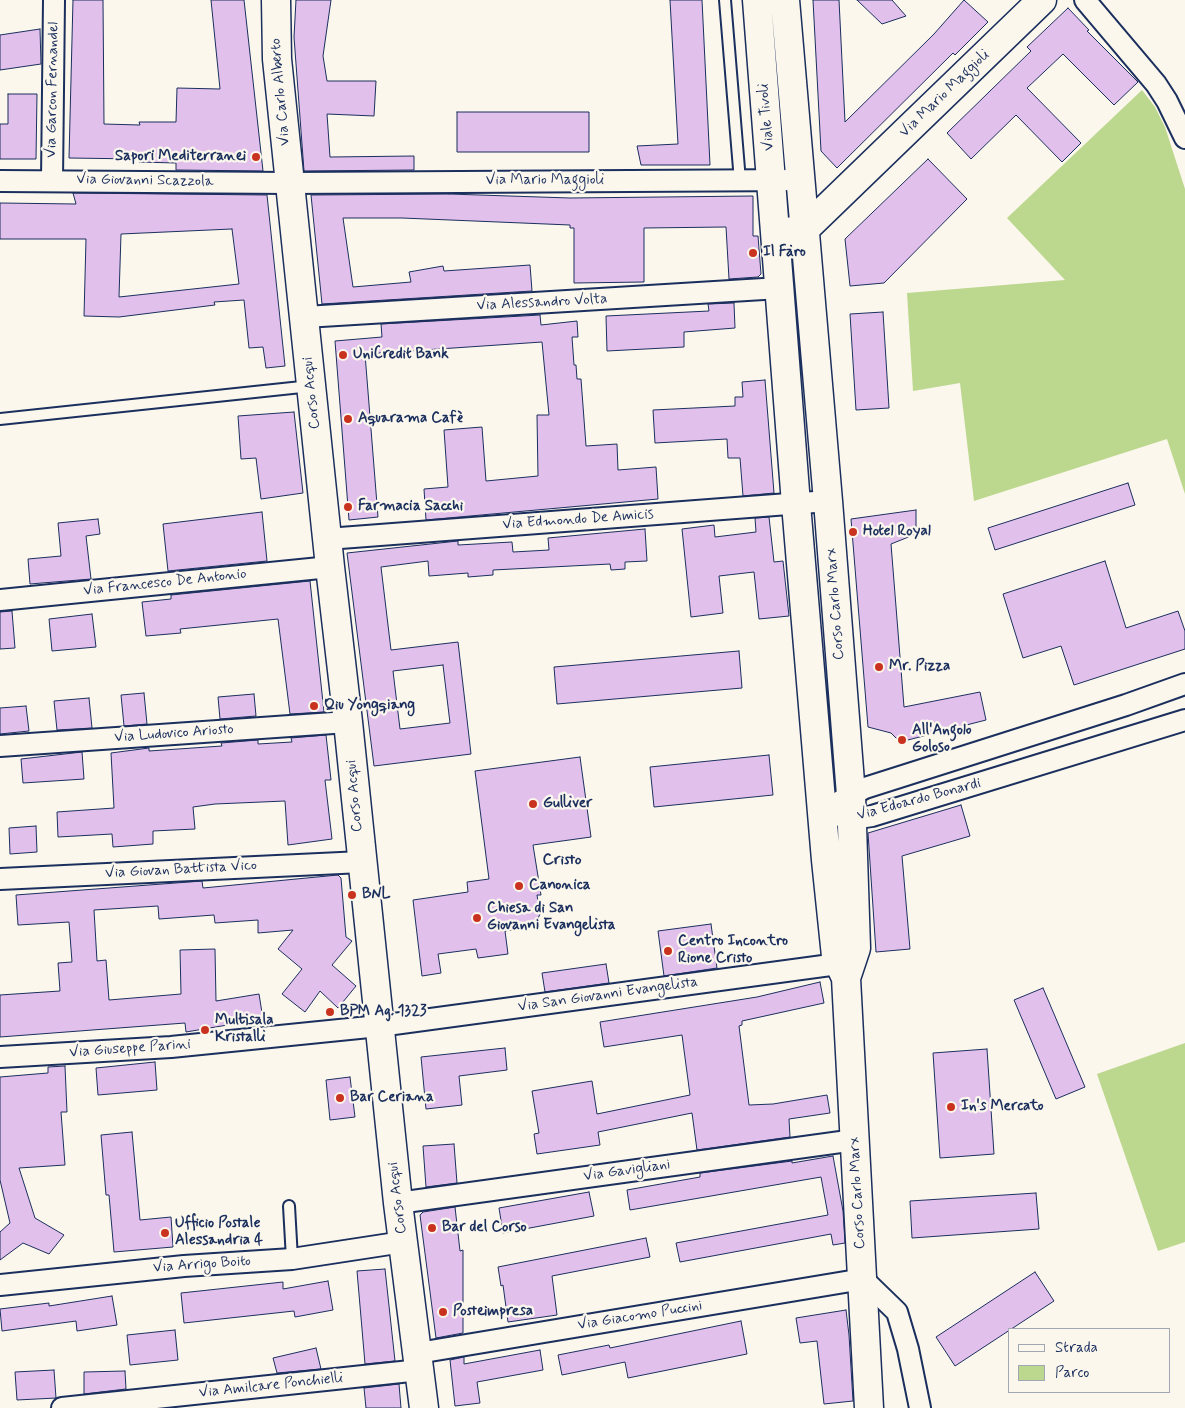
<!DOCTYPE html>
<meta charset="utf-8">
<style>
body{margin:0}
#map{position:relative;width:1185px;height:1408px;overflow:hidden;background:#fbf7ec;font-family:Mynerve,sans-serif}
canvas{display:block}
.legend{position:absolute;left:1008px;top:1328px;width:162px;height:65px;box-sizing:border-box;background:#fbf7ec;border:1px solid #a1a7b3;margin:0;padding:6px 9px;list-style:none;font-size:15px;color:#1b2f5e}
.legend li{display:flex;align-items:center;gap:10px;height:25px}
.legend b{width:25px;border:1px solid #a1a7b3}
</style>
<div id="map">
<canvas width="1185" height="1408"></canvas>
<ul class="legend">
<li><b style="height:6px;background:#fbf7ec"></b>Strada</li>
<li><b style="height:14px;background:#bcd78e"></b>Parco</li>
</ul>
</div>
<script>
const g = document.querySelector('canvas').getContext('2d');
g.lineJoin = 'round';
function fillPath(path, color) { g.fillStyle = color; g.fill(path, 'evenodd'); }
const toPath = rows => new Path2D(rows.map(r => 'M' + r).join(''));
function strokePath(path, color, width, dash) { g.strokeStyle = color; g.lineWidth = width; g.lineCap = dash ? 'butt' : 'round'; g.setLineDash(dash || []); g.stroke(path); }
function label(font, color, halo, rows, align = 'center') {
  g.font = font + ' Mynerve,sans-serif'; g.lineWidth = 4.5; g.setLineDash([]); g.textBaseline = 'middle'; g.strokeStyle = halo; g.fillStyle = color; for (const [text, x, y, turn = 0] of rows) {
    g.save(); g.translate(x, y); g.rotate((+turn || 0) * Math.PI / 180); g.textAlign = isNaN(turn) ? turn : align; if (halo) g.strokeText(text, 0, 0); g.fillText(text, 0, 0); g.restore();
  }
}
const green = toPath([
 [1142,90,1155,107,1165,127,1185,189,1185,494,1167,439,974,501,960,383,913,391,907,293,1065,280,1007,218],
 [1185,1043,1185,1242,1158,1251,1097,1074]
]);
const building = toPath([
 [73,0,103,0,104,124,140,125,139,122,176,122,177,88,220,89,211,0,244,0,263,171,176,170,176,163,139,162,139,159,69,158,73,0],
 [296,0,331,0,323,56,327,81,376,81,374,116,327,114,330,157,414,156,414,170,304,171,294,37,296,0],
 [670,0,702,0,710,165,641,165,637,146,678,144,670,0],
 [813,0,839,0,845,122,934,34,964,0,988,22,955,55,953,53,837,168,821,151,813,0],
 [857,0,892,0,906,16,882,24,857,0],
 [1068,8,1089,30,1087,31,1138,82,1114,105,1063,54,1027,88,1081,143,1062,162,1016,115,971,159,947,133,1031,51,1027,47,1068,8],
 [40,29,41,64,0,70,0,35,40,29],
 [8,94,37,94,36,159,0,159,0,124,8,124,8,94],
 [457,112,589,112,589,152,457,152,457,112],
 [928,159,967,199,884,283,850,286,845,239,928,159],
 [73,193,267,195,285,366,266,368,263,347,249,348,244,300,214,302,215,305,119,317,84,316,86,239,0,239,0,203,76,204,73,193],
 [232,229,239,284,119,297,121,234,232,229],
 [449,194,570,198,753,196,753,236,758,236,761,274,758,277,729,279,726,227,644,228,644,282,574,283,574,228,570,228,570,225,402,218,343,218,353,287,411,282,409,272,443,266,444,271,530,265,532,291,322,304,311,195,449,194],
 [734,303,735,328,684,332,684,347,607,351,606,316,709,311,708,304,734,303],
 [883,312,889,408,856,410,850,314,883,312],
 [540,315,541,325,577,321,578,337,572,337,574,365,576,365,577,379,581,379,586,446,617,444,618,470,656,467,658,499,426,520,424,489,448,487,444,430,482,427,486,481,538,476,537,415,549,415,542,342,365,354,378,517,349,520,335,341,382,337,381,324,540,315],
 [765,380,774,493,743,496,740,458,728,458,727,439,655,443,653,410,735,406,735,397,743,397,742,382,765,380],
 [294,412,303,493,261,499,256,458,241,459,238,416,294,412],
 [1128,483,1135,505,995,550,988,528,1128,483],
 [916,510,916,534,891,544,904,707,980,692,986,720,900,742,891,733,868,727,851,519,916,510],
 [262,512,267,561,168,571,163,524,262,512],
 [769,517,774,562,783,561,789,616,759,619,754,572,719,576,723,613,691,617,682,529,714,525,715,537,756,532,755,518,769,517],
 [98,519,100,534,86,536,91,579,30,584,28,559,61,556,58,523,98,519],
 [645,529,647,561,625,562,625,569,611,570,610,564,493,570,493,575,468,577,468,573,429,576,428,561,381,567,391,650,458,642,471,754,374,766,347,553,458,541,458,545,512,542,513,552,549,550,548,538,645,529],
 [443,665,450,723,400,729,393,671,443,665],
 [1105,561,1126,628,1178,611,1185,631,1185,649,1074,685,1061,646,1023,658,1003,594,1105,561],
 [310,581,324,712,290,714,278,619,180,629,181,633,146,636,142,602,171,599,171,595,310,581],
 [12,611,15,648,0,649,0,612,12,611],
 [92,614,96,647,52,651,49,619,92,614],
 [739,651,742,688,557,704,554,667,739,651],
 [144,693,147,724,124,726,121,695,144,693],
 [254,694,256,716,220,719,218,697,254,694],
 [89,698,92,728,57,730,54,701,89,698],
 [26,706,29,731,0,734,0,708,26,706],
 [326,735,331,780,325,780,332,839,288,845,285,801,215,804,193,807,195,829,153,831,153,844,113,847,112,834,58,837,57,812,114,808,111,753,149,748,149,751,222,746,221,743,258,740,258,744,292,742,291,738,326,735],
 [82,752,84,779,23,783,21,759,82,752],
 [769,755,773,795,654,807,650,767,769,755],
 [580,757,591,837,533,845,541,895,537,895,540,914,536,923,530,927,505,931,508,954,478,958,476,949,438,954,441,973,422,976,413,900,468,892,467,882,489,879,475,771,580,757],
 [961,805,970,836,902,856,910,949,876,952,868,833,961,805],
 [36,826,37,852,10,854,9,828,36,826],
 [338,875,341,878,346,937,352,941,332,965,356,986,338,1008,320,991,305,1012,282,994,302,969,278,949,293,930,258,933,258,920,215,923,214,915,159,919,158,906,94,910,97,961,106,960,109,1000,181,994,180,950,215,949,216,1001,259,994,263,1019,186,1032,185,1023,0,1037,0,995,60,991,58,963,72,962,69,922,18,925,16,895,202,881,203,888,338,875],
 [711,924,717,968,664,976,658,931,711,924],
 [606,964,609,983,545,992,542,973,606,964],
 [820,982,824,1003,742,1021,742,1025,739,1026,749,1105,773,1104,827,1095,830,1113,789,1119,790,1137,697,1150,692,1113,598,1132,600,1145,537,1154,534,1134,539,1133,532,1091,592,1081,597,1114,690,1095,682,1035,604,1047,600,1022,757,997,820,982],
 [1043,988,1085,1087,1056,1099,1014,1000,1043,988],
 [505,1048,507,1070,459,1076,462,1105,426,1109,421,1057,505,1048],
 [987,1049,994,1154,940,1158,933,1053,987,1049],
 [155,1062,157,1090,98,1095,96,1068,155,1062],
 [65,1066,67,1112,61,1112,65,1165,19,1168,35,1218,64,1235,49,1254,23,1243,0,1260,0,1232,10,1223,0,1180,0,1077,48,1073,48,1067,65,1066],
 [350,1077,355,1117,330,1120,326,1080,350,1077],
 [132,1132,140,1220,171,1217,173,1247,114,1252,109,1195,106,1195,101,1135,132,1132],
 [454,1144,457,1183,426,1187,423,1146,454,1144],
 [833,1156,843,1211,845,1243,833,1245,831,1234,680,1262,676,1243,828,1215,821,1177,630,1210,627,1190,700,1177,700,1173,792,1161,792,1163,833,1156],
 [589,1192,594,1216,503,1233,499,1208,589,1192],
 [1036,1193,1039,1229,912,1238,910,1201,1036,1193],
 [455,1207,460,1251,463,1250,463,1333,436,1338,420,1215,423,1212,455,1207],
 [646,1238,650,1257,552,1276,557,1315,508,1322,503,1285,501,1286,498,1267,646,1238],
 [385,1269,395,1361,365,1364,357,1271,385,1269],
 [1035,1272,1054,1301,955,1366,936,1337,1035,1272],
 [328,1281,333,1310,295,1317,294,1311,184,1323,181,1293,283,1282,283,1289,328,1281],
 [112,1296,117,1325,77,1331,76,1321,2,1331,0,1309,49,1303,49,1306,112,1296],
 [846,1310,849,1335,853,1401,824,1404,817,1341,800,1343,796,1318,846,1310],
 [741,1321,747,1354,628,1378,625,1362,562,1375,558,1355,609,1345,610,1348,741,1321],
 [175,1330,178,1360,130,1365,127,1335,175,1330],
 [316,1348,321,1369,277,1373,273,1358,316,1348],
 [540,1350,543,1370,477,1382,480,1403,455,1406,450,1360,464,1357,464,1364,540,1350],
 [54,1370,56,1398,17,1400,15,1372,54,1370],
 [125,1371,126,1389,84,1394,84,1372,125,1371],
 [399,1384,401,1408,366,1408,364,1388,399,1384]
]);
const lane = toPath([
 [725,0,740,181],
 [0,419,311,386],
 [289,1206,292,1259]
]);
const street = toPath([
 [1085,0,1156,84,1167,101,1185,138],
 [52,180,54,0],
 [0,181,290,183,800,180],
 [305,317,780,288],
 [327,539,828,501],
 [0,600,330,567],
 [0,746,348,722],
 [821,811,865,788,1126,705,1185,684],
 [840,816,852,819,872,816,1185,720],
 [0,879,362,862],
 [0,1057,171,1047,379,1026,838,964],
 [398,1203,855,1140],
 [0,1285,184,1266,292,1259,403,1242],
 [418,1353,863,1279,897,1312,908,1349,920,1408],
 [62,1408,420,1370]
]);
const secondary = toPath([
 [276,0,277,59,330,567,348,722,398,1203,424,1408],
 [757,0,796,504,826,860,836,956,846,978,869,1408],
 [785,0,828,501,851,795,856,948,846,978],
 [792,231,805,229,1042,0]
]);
const markers = [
 [256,157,5,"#c8321e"],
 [753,253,5,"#c8321e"],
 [343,355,5,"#c8321e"],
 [348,419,5,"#c8321e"],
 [348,507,5,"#c8321e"],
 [853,532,5,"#c8321e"],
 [879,667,5,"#c8321e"],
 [314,706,5,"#c8321e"],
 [902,740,5,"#c8321e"],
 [533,804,5,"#c8321e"],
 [519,886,5,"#c8321e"],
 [352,895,5,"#c8321e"],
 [477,918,5,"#c8321e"],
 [668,951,5,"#c8321e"],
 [330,1012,5,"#c8321e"],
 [205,1030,5,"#c8321e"],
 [340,1098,5,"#c8321e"],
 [951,1107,5,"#c8321e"],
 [432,1228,5,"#c8321e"],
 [165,1233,5,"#c8321e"],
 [443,1312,5,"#c8321e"]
];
const streetNames = [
 ["Via Garcon Fernandel",53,90,-89],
 ["Via Carlo Alberto",281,92,-95],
 ["Via Mario Maggioli",945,94,-44],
 ["Viale Tivoli",767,117,-95],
 ["Via Giovanni Scazzola",145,181,1],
 ["Via Mario Maggioli",545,181],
 ["Via Alessandro Volta",542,303,-3],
 ["Corso Acqui",312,393,-96],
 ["Via Edmondo De Amicis",578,520,-4],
 ["Via Francesco De Antonio",165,583,-6],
 ["Corso Carlo Marx",836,604,-94],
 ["Via Ludovico Ariosto",174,734,-4],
 ["Corso Acqui",355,796,-95],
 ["Via Edoardo Bonardi",919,800,-15],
 ["Via Giovan Battista Vico",181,870,-3],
 ["Via San Giovanni Evangelista",608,995,-8],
 ["Via Giuseppe Parini",130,1049,-4],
 ["Via Gavigliani",627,1171,-8],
 ["Corso Carlo Marx",858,1193,-93],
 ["Corso Acqui",398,1198,-97],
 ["Via Arrigo Boito",202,1265,-4],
 ["Via Giacomo Puccini",640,1316,-9],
 ["Via Amilcare Ponchielli",271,1386,-6]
];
const poiNames = [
 ["Sapori Mediterranei",246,157,"right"],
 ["Il Faro",763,253],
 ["UniCredit Bank",353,355],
 ["Aquarama Cafè",358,419],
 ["Farmacia Sacchi",358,507],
 ["Hotel Royal",863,532],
 ["Mr. Pizza",889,667],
 ["Qiu Yongqiang",324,706],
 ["All'Angolo",912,731],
 ["Goloso",912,748],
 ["Gulliver",543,804],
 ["Canonica",529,886],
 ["BNL",362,895],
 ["Chiesa di San",487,909],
 ["Giovanni Evangelista",487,926],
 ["Centro Incontro",678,942],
 ["Rione Cristo",678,959],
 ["BPM Ag. 1323",340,1012],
 ["Multisala",215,1021],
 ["Kristalli",215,1038],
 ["Bar Ceriana",350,1098],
 ["In's Mercato",961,1107],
 ["Ufficio Postale",175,1224],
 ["Alessandria 4",175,1241],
 ["Bar del Corso",442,1228],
 ["Posteimpresa",453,1312]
];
const neighbourhoodNames = [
 ["Cristo",562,861]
];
fillPath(green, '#bcd78e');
fillPath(building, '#e2c0ec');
strokePath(building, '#1b2f5e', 1);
strokePath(lane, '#1b2f5e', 14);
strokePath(street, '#1b2f5e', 24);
strokePath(secondary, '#1b2f5e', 31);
strokePath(lane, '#fbf7ec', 10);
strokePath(street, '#fbf7ec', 20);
strokePath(secondary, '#fbf7ec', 28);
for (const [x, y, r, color] of markers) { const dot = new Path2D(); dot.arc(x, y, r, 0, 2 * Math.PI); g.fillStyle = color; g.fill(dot); strokePath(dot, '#fbf7ec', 2); }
label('15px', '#1b2f5e', '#fbf7ec', streetNames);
label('bold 15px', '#1b2f5e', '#fbf7ec', poiNames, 'left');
label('bold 16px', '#1b2f5e', '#fbf7ec', neighbourhoodNames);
</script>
